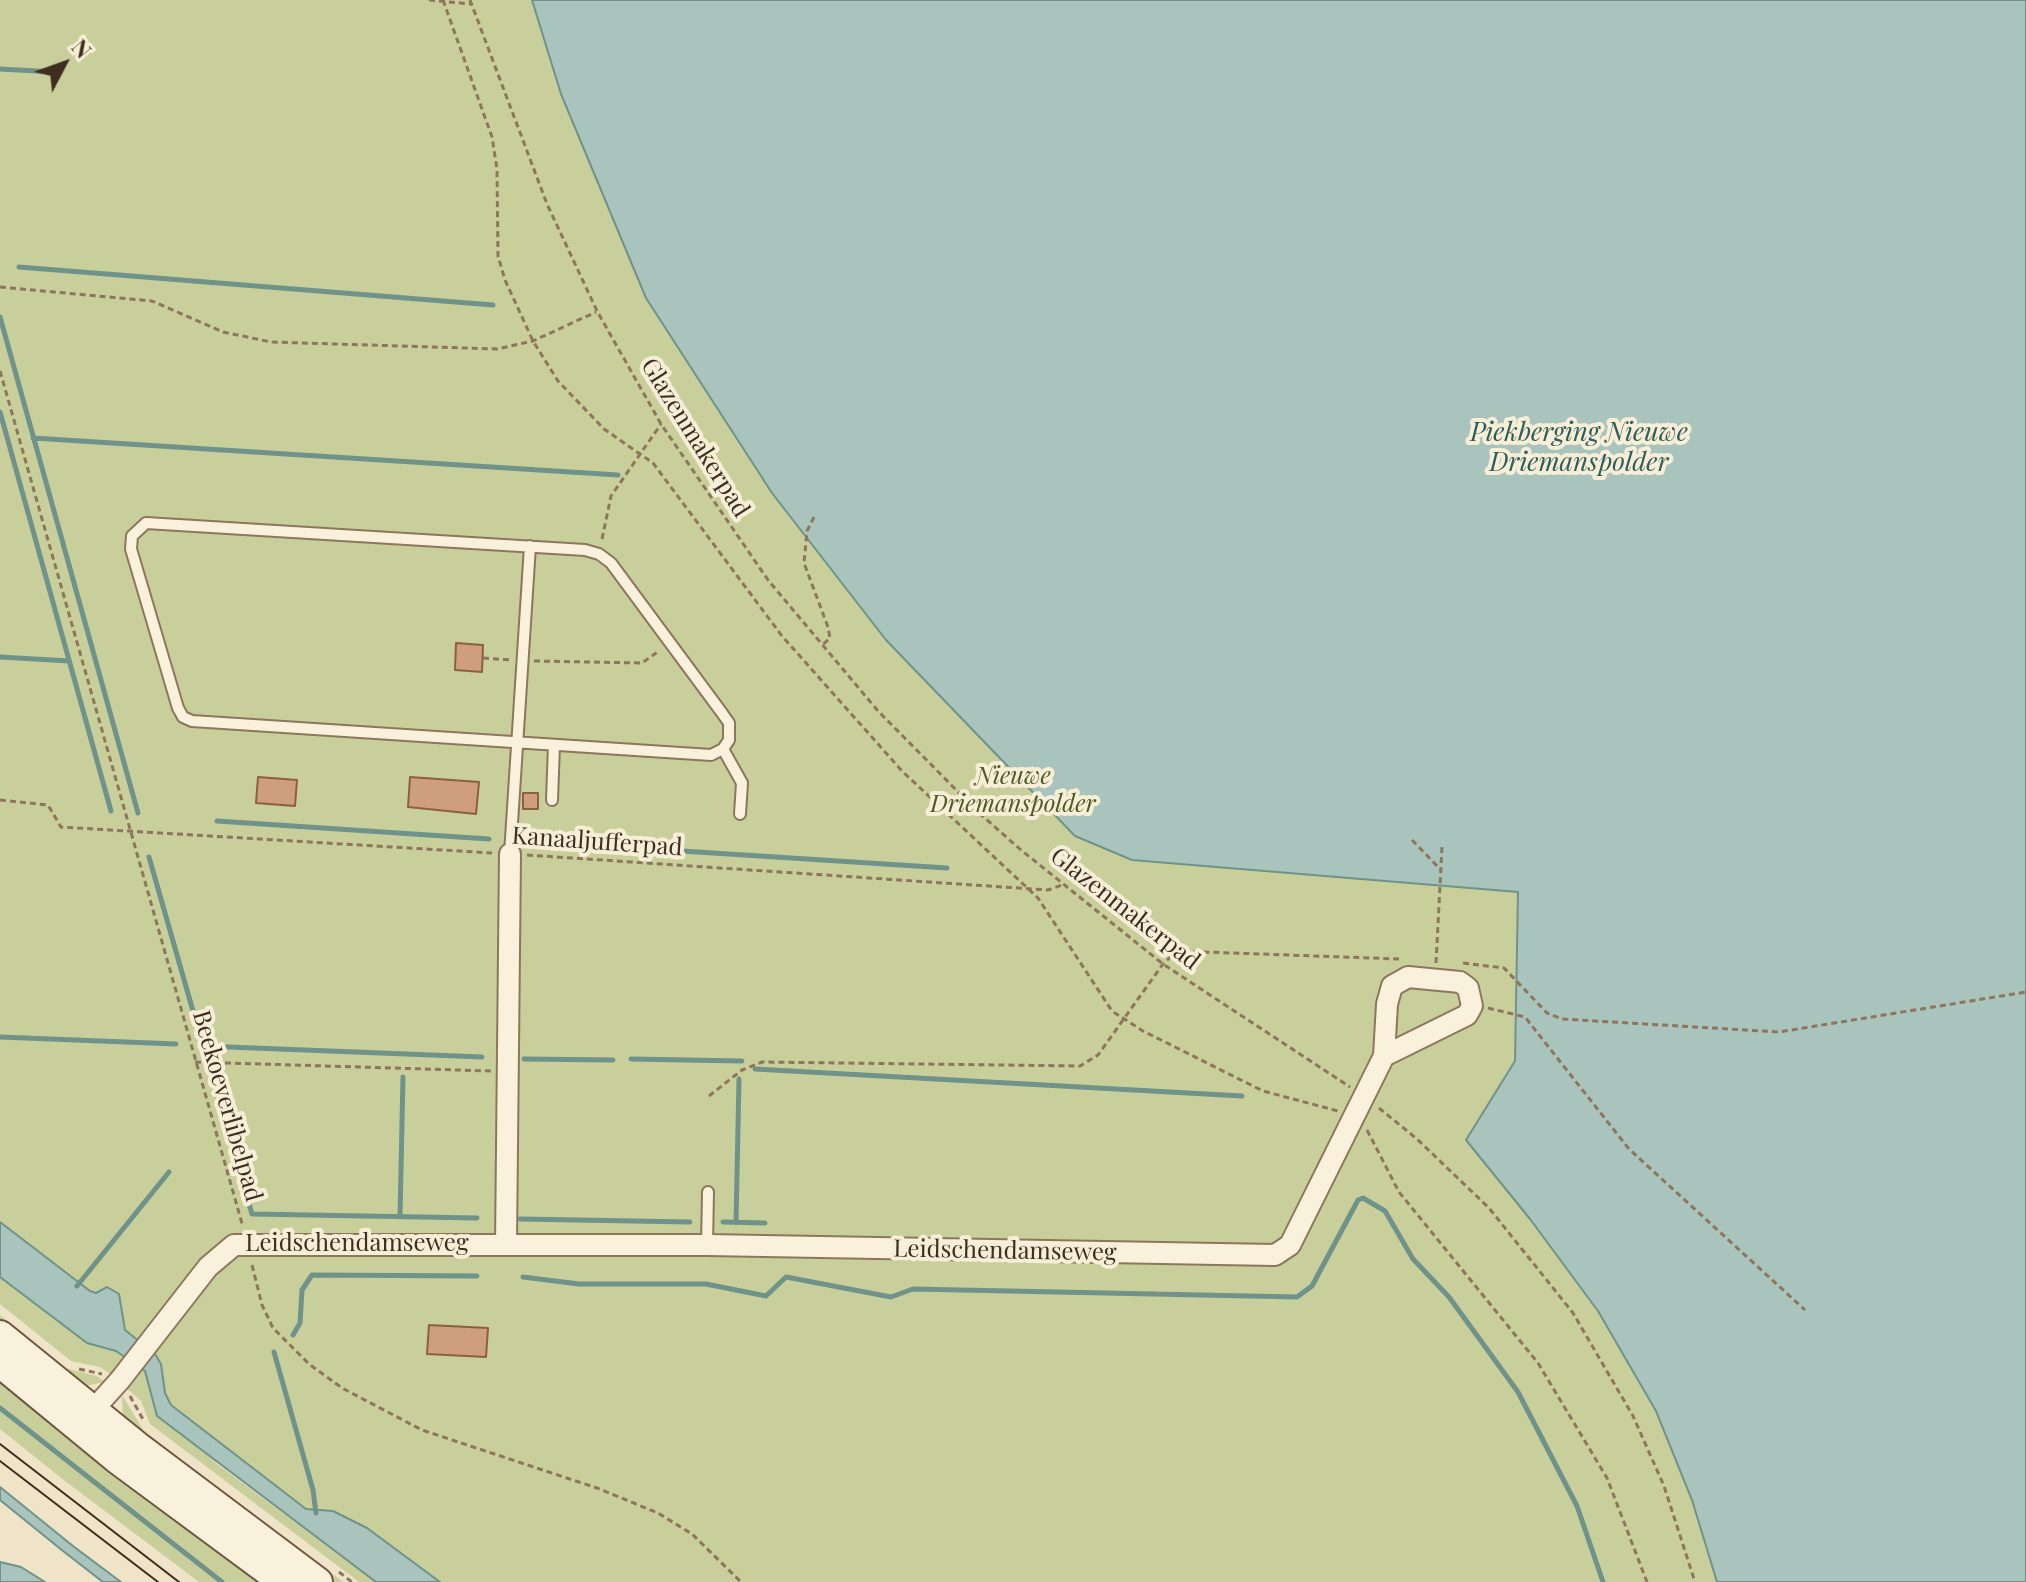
<!DOCTYPE html>
<style>
body{margin:0}
#map{position:relative;width:2026px;height:1582px;overflow:hidden;background:#f0e4c8;font-family:"Playfair Display",serif}
canvas{display:block}
.north{position:absolute;left:24px;top:24px;width:80px;height:80px;-webkit-text-stroke:6px #f7eed8;paint-order:stroke;rotate:49deg;font-size:22px;font-weight:700;line-height:32px;text-align:center;color:#3d2e20}
.north::after{content:'';display:block;margin:auto;width:28px;height:36px;background:#3d2e20;clip-path:polygon(50% 0,100% 100%,50% 72%,0 100%)}
</style>
<div id="map">
<canvas width="2026" height="1582"></canvas>
<div class="north">N</div>
</div>
<script>
const g = document.querySelector('canvas').getContext('2d');
g.lineJoin = 'round';
function fillPath(path, color) { g.fillStyle = color; g.fill(path, 'evenodd'); }
const toPath = rows => new Path2D(rows.map(r => 'M' + r).join(''));
function strokePath(path, color, width, dash) { g.strokeStyle = color; g.lineWidth = width; g.lineCap = dash ? 'butt' : 'round'; g.setLineDash(dash || []); g.stroke(path); }
function label(font, color, halo, rows, align = 'center') {
  g.font = font + ' "Playfair Display",serif'; g.lineWidth = 8; g.setLineDash([]); g.textBaseline = 'middle'; g.strokeStyle = halo; g.fillStyle = color; for (const [text, x, y, turn = 0] of rows) {
    g.save(); g.translate(x, y); g.rotate((+turn || 0) * Math.PI / 180); g.textAlign = isNaN(turn) ? turn : align; if (halo) g.strokeText(text, 0, 0); g.fillText(text, 0, 0); g.restore();
  }
}
const green = toPath([
 [0,0,2026,0,2026,1582,405,1582,209,1458,376,1582,359,1582,150,1424,141,1401,112,1375,100,1367,71,1361,0,1304,0,1277,3,1279,0,1275],
 [0,1315,65,1368,97,1376,105,1382,85,1386,0,1328],
 [0,1373,274,1582,199,1582,65,1481,0,1429],
 [122,1395,144,1431,343,1582,327,1582,123,1420]
]);
const water = toPath([
 [532,0,2026,0,2026,1582,1717,1582,1692,1500,1656,1411,1598,1311,1530,1219,1466,1140,1515,1061,1518,892,1132,860,1075,836,886,640,772,493,646,298,561,94,532,0],
 [0,1222,90,1291,96,1293,107,1287,119,1294,125,1330,155,1354,161,1364,165,1393,171,1405,306,1509,333,1511,367,1528,440,1582,376,1582,157,1416,145,1371,116,1351,87,1343,0,1277,0,1222],
 [0,1487,73,1546,121,1582,103,1582,63,1551,0,1500,0,1487],
 [0,1562,21,1567,45,1582,0,1582,0,1562]
]);
const stream = toPath([
 [0,69,55,72],
 [19,267,493,305],
 [0,317,138,813],
 [0,412,111,811],
 [33,438,618,475],
 [0,657,69,661],
 [217,821,489,839],
 [526,841,947,868],
 [149,857,203,1046,482,1057],
 [0,1037,176,1044],
 [524,1059,613,1060],
 [631,1059,742,1061],
 [755,1069,1242,1096],
 [213,1082,252,1214,477,1218],
 [400,1216,403,1077],
 [520,1219,690,1222],
 [723,1222,765,1223],
 [736,1223,739,1079],
 [523,1277,579,1284,706,1284,766,1296,786,1277,891,1297,913,1289,1297,1297,1312,1286,1358,1200,1363,1198,1385,1211,1413,1259,1449,1297,1518,1392,1577,1506,1603,1582],
 [77,1286,169,1172],
 [293,1335,300,1323,302,1290,312,1275,477,1276],
 [274,1352,313,1490,316,1513],
 [0,1408,222,1582]
]);
const building = toPath([
 [456,643,483,645,482,672,455,670,456,643],
 [258,777,297,780,295,806,256,803,258,777],
 [410,777,479,782,476,814,408,807,410,777],
 [523,793,538,793,538,809,523,809,523,793],
 [429,1325,488,1328,486,1357,427,1354,429,1325]
]);
const path = toPath([
 [429,0,471,4],
 [443,0,492,137,497,169,498,256,505,280,533,341,558,381,604,429,653,463,782,636,902,771,1038,898,1112,1011,1143,1031,1263,1091,1338,1111],
 [470,0,547,204,597,311,661,424,768,580,878,711,978,812,1021,850,1163,964,1350,1087],
 [0,287,152,301,223,332,271,342,497,349,533,341,596,312],
 [0,371,243,1227],
 [814,517,807,531,804,563,828,627,830,638,821,646],
 [602,539,611,496,661,424],
 [483,658,511,660],
 [534,661,642,663,659,651],
 [0,800,48,805,61,827,492,853],
 [1412,840,1442,871],
 [527,855,1048,890,1062,885],
 [1436,963,1442,847],
 [1463,963,1504,968,1547,1013,1562,1019,1779,1032,2026,992],
 [1488,1008,1525,1017,1629,1149,1805,1310],
 [195,1062,491,1071],
 [709,1096,742,1070,762,1062,1080,1066,1098,1055,1163,964,1177,951,1399,959],
 [1379,1108,1417,1139,1489,1208,1573,1313,1633,1416,1664,1486,1695,1582],
 [1367,1130,1399,1192,1538,1363,1607,1478,1647,1582],
 [252,1265,262,1305,273,1328,309,1364,342,1388,422,1430,597,1488,658,1513,692,1534,741,1582],
 [79,1369,102,1374],
 [130,1396,144,1421],
 [339,1572,352,1582]
]);
const service = toPath([
 [146,523,585,550,599,554,611,563,722,713,729,723,729,740,723,749,711,755,192,721,183,717,178,708,131,549,132,536,146,523],
 [723,749,742,783,740,814],
 [552,800,554,745],
 [510,854,530,546],
 [707,1245,708,1192]
]);
const minor = toPath([
 [506,1244,510,854],
 [84,1420,120,1380,208,1267,234,1245,707,1245,1275,1255,1290,1245,1384,1056,1387,1004,1392,986,1408,977,1460,982,1468,988,1472,1006,1467,1015,1384,1056]
]);
const secondary = toPath([
 [0,1335,137,1446,318,1582],
 [0,1363,118,1460,283,1582]
]);
const tram = toPath([
 [0,1444,179,1582],
 [0,1461,158,1582]
]);
const streetNames = [
 ["Glazenmakerpad",695,438,58],
 ["Kanaaljufferpad",597,842,4],
 ["Glazenmakerpad",1125,909,38],
 ["Beekoeverlibelpad",227,1106,74],
 ["Leidschendamseweg",357,1244],
 ["Leidschendamseweg",1005,1251,1]
];
const parkNames = [
 ["Nieuwe",1013,777],
 ["Driemanspolder",1013,805]
];
const waterNames = [
 ["Piekberging Nieuwe",1579,433],
 ["Driemanspolder",1579,463]
];
fillPath(green, '#c9cf9b');
fillPath(water, '#a9c4bc');
strokePath(water, '#6f938a', 2);
strokePath(stream, '#6f938a', 5);
fillPath(building, '#cf9f7d');
strokePath(building, '#8d5f41', 2);
strokePath(service, '#8d765c', 14);
strokePath(minor, '#8d765c', 24);
strokePath(secondary, '#6f573f', 32);
strokePath(path, '#8d765c', 3, [6, 4]);
strokePath(service, '#faf1dc', 10);
strokePath(minor, '#faf1dc', 20);
strokePath(secondary, '#faf1dc', 28);
strokePath(tram, '#3d2e20', 2);
label('24px', '#3d2e20', '#f7eed8', streetNames);
label('italic 24px', '#4d5a26', '#f7eed8', parkNames);
label('italic 26px', '#2f5d5a', '#f7eed8', waterNames);
</script>
